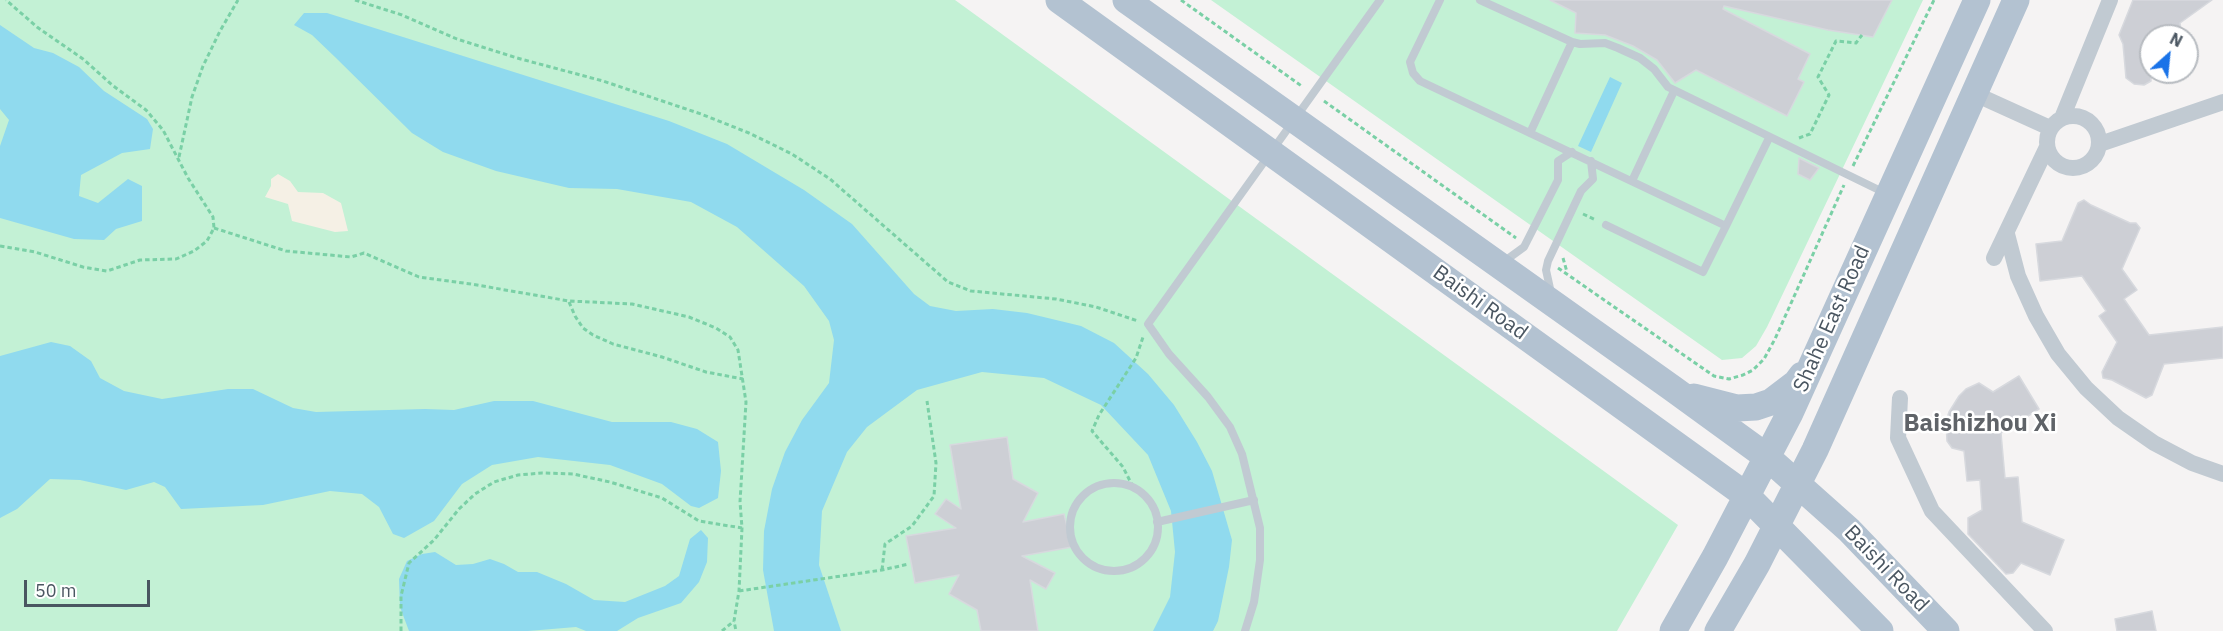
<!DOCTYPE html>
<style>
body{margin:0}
#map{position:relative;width:2223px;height:631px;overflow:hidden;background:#f5f3f3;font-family:"IBM Plex Sans",sans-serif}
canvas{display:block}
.north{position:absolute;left:2139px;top:24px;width:60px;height:60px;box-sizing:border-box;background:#fff;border:2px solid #b7bbc0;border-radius:50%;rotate:27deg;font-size:16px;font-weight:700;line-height:24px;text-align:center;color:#4a5661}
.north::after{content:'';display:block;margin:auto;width:21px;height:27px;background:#1a73e8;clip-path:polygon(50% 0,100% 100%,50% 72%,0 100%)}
.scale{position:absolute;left:24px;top:580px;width:126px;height:27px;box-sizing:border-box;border:3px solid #4a5661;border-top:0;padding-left:8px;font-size:18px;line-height:21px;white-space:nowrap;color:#4a5661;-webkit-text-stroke:4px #fff;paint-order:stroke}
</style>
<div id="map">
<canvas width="2223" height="631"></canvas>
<div class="north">N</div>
<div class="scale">50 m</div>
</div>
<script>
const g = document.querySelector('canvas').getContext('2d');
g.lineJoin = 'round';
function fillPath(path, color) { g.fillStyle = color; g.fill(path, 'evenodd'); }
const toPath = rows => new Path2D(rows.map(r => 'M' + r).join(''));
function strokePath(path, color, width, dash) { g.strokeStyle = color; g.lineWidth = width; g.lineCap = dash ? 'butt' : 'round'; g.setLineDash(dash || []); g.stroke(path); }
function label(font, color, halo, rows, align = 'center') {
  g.font = font + ' "IBM Plex Sans",sans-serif'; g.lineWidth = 5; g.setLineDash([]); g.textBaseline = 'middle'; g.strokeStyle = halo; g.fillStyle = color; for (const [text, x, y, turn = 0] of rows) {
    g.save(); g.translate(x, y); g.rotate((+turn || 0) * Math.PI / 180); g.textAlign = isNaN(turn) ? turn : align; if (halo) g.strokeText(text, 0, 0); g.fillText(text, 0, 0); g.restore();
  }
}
const green = toPath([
 [0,0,955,0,1678,525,1617,631,0,631],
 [1211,0,1923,0,1767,327,1756,346,1742,358,1722,360]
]);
const sand = toPath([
 [278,174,290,181,298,192,323,193,341,203,348,231,335,232,292,221,288,204,265,197,271,186,271,179]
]);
const water = toPath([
 [304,13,327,13,669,121,727,144,804,190,852,224,914,294,930,306,956,311,993,309,1027,313,1081,326,1114,343,1148,374,1174,405,1197,442,1212,471,1232,540,1229,567,1218,621,1213,631,1153,631,1170,597,1175,552,1171,511,1148,455,1101,405,1044,378,982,372,917,390,867,427,847,452,822,511,819,565,841,631,774,631,763,570,764,531,772,489,785,452,802,420,829,383,834,340,829,321,804,286,737,227,691,202,617,189,569,188,496,171,443,152,412,133,335,57,312,35,294,25],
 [0,25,34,48,53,53,79,67,104,91,147,119,153,129,150,149,122,153,81,175,79,196,98,203,128,179,142,186,142,221,116,229,104,240,74,239,0,218,0,146,9,120,0,109],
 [1610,77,1622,83,1591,152,1578,146],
 [51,342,70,346,91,361,100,378,124,391,162,399,228,389,253,389,293,408,316,412,425,409,454,410,494,401,533,401,612,422,671,422,697,429,718,442,721,471,718,498,699,508,691,506,662,484,610,465,538,457,492,465,462,484,434,521,404,538,393,534,379,507,362,494,330,491,263,505,181,509,165,487,154,482,126,490,80,480,50,479,17,509,0,518,0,356],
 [701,530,708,538,707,562,699,582,681,603,638,618,617,631,586,631,576,627,528,631,409,631,400,607,399,579,407,561,422,554,435,552,456,565,473,564,490,559,504,564,518,572,537,572,566,584,594,600,625,602,665,586,679,576,690,539]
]);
const building = toPath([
 [1550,0,1892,0,1873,37,1828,30,1724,6,1723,9,1810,54,1798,79,1804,82,1787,116,1696,70,1675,83,1657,60,1633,46,1605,35,1575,33,1576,13,1550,0],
 [2133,0,2212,0,2180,23,2182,36,2151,36,2151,81,2144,85,2134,84,2126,78,2123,44,2119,35,2133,0],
 [1799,158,1819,168,1810,180,1798,174,1799,158],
 [2084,200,2091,205,2130,223,2136,223,2140,228,2122,269,2137,290,2124,299,2149,335,2223,327,2223,358,2164,364,2152,395,2146,398,2112,380,2103,378,2102,372,2117,342,2099,316,2106,311,2082,276,2040,281,2036,244,2062,241,2078,203,2084,200],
 [2019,376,2039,409,2001,433,2005,478,2018,477,2022,522,2064,540,2050,575,2021,563,2013,573,2006,574,1968,534,1968,518,1982,510,1980,480,1967,481,1964,451,1952,448,1947,441,1946,421,1949,412,1959,396,1966,389,1979,383,1993,392,2019,376],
 [1007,437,1013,479,1038,493,1023,522,1064,514,1072,547,1022,556,1055,573,1046,589,1030,580,1038,631,981,631,977,610,949,594,959,575,915,583,906,536,956,528,935,514,946,499,961,509,950,445,1007,437],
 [2152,611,2156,631,2117,631,2115,619,2152,611]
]);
const path = toPath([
 [355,0,402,15,457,39,517,58,603,81,701,114,749,133,792,154,830,179,948,282,971,291,1056,299,1096,307,1138,321],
 [1181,0,1303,87],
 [1324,101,1516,238],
 [1799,138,1810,134,1829,95,1818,77,1836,41,1856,43,1862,35],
 [179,157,192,97,203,66,220,31,238,0],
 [1853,166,1934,0],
 [1583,214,1596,220],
 [214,228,286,251,351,257,364,253,419,277,471,284,569,301,632,304,689,317,716,328,730,337,738,350,746,402,740,502,742,528,739,591,734,621,736,631],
 [0,246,35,252,83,267,107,271,140,260,176,259,194,251,207,241,214,228,213,217,188,178,163,130,146,110,112,85,83,59,37,27,6,0],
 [1563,258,1567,272],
 [1558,268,1714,376,1729,379,1743,375,1753,370,1764,359,1775,339,1844,185],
 [569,302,575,316,583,328,593,335,613,344,662,357,706,372,743,379],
 [1133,487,1123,467,1092,431,1099,415,1136,358,1143,337],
 [1069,534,1070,533],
 [882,570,885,544,912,526,934,496,936,463,927,401],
 [739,591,882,570,909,564],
 [401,631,401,596,409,563,434,540,459,509,475,494,494,482,518,475,542,473,573,474,610,482,662,498,699,521,742,528],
 [722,631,734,621]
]);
const lane = toPath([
 [1440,0,1410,62,1413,73,1420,81,1726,226,1769,138],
 [1480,0,1572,42,1580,44,1605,43,1618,48,1640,58,1654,69,1668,87,1885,193],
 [1530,133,1572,42],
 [1632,181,1674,91],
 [1606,225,1703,272,1726,226],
 [1502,263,1524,247,1558,180,1558,161,1572,152],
 [1551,293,1546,270,1548,261,1581,191,1593,179,1591,161],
 '1070 527a44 44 0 1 1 88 0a44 44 0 1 1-88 0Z',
 [1157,522,1254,500],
 [1245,631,1254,602,1260,560,1260,528,1242,454,1230,427,1208,397,1169,354,1148,324,1380,0]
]);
const street = toPath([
 [1975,94,2050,128],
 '2047 142a26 26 0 1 1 52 0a26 26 0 1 1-52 0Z',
 [2062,118,2110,0],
 [2100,144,2223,102],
 [2007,234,2018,276,2036,316,2058,354,2086,388,2118,418,2154,443,2192,463,2223,474],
 [1994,258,2047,147],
 [1900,398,1898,438,1932,511,2045,631]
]);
const primary = toPath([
 [1059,0,1747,496,1880,631],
 [1126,0,1672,388,1767,457,1849,530,1946,631],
 [1694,397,1737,408,1756,407,1771,402,1796,383,1802,375],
 [1673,631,1715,557,1790,413,1977,0],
 [1718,631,1757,564,1815,450,2016,0]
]);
const streetNames = [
 ["Baishi Road",1480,303,36],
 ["Shahe East Road",1832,319,-66],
 ["Baishi Road",1886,569,46]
];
const quarterNames = [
 ["Baishizhou Xi",1980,424]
];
fillPath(green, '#c3f1d5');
fillPath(sand, '#f5f0e5');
fillPath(water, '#90daee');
fillPath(building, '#cdcfd5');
strokePath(building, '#d7d9de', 1.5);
strokePath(path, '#7ad0a6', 3, [4.5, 3]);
strokePath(lane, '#c1cad2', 8);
strokePath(street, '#c1cad2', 16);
strokePath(primary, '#b3c2d1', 27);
label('21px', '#4a5661', '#fff', streetNames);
label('bold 24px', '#5f6368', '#fff', quarterNames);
</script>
